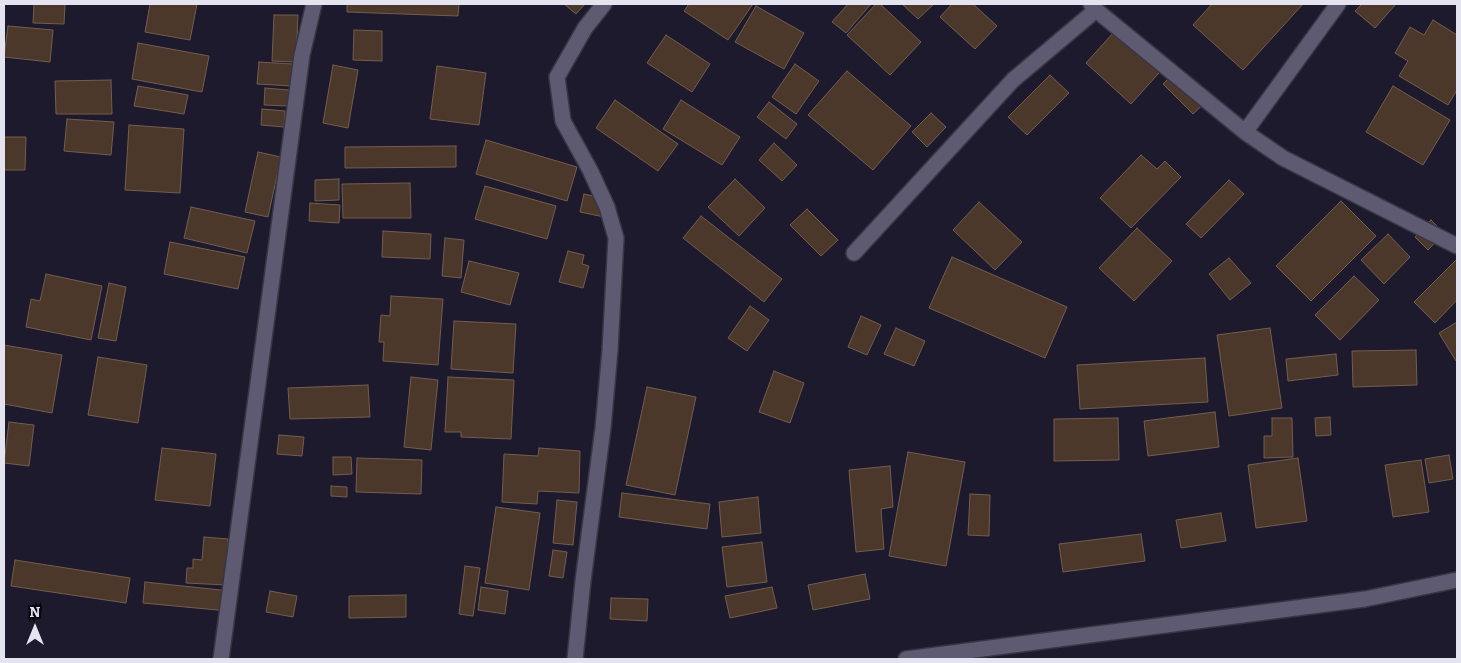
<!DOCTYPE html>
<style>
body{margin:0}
#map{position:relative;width:1461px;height:663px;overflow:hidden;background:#1e1a2d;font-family:Bitter,serif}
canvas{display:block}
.frame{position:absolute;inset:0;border:5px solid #e4e3f0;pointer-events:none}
.north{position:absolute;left:10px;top:603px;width:50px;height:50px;-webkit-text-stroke:4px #08060e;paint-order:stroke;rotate:0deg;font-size:14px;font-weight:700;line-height:20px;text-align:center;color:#e4e3f0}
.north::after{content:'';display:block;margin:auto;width:18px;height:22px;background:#e4e3f0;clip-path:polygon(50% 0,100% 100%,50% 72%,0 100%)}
</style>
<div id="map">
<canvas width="1461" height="663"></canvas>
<div class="frame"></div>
<div class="north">N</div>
</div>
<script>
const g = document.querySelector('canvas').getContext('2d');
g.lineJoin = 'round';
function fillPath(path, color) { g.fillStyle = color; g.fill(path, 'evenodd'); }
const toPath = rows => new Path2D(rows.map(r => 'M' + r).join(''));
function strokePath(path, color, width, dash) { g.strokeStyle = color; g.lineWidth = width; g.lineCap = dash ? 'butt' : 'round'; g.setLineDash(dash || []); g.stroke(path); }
const building = toPath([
 [34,4,65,4,64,24,33,23,34,4],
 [150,4,197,4,190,40,145,32,150,4],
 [347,4,459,4,458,16,347,12,347,4],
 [564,4,585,4,576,14,564,4],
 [689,4,753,4,728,40,684,11,689,4],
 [848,4,871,4,846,33,832,22,848,4],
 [876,4,880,4,921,42,890,75,847,35,876,4],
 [902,4,934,4,918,19,902,4],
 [952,4,973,4,997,26,975,49,940,17,952,4],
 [1212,4,1303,4,1243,70,1193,25,1212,4],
 [1362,4,1396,4,1375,28,1355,11,1362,4],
 [756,6,804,33,784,69,735,42,756,6],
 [274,15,298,15,296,62,272,61,274,15],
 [1433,20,1457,35,1457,90,1448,105,1399,76,1408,61,1395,53,1410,27,1424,35,1433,20],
 [1123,22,1168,63,1131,104,1086,63,1123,22],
 [8,26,53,30,50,62,4,57,8,26],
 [354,30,382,31,382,61,353,60,354,30],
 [666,35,710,64,692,92,647,63,666,35],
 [138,43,209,56,202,92,132,79,138,43],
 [259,62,293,64,292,86,257,84,259,62],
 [795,64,819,81,796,114,772,97,795,64],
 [333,65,358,70,348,128,323,123,333,65],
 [437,66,486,73,479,125,430,119,437,66],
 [1179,68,1210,98,1193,114,1163,84,1179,68],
 [847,71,911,126,873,170,808,115,847,71],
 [1050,75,1069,93,1027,135,1008,117,1050,75],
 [111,80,112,114,56,114,55,81,111,80],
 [138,86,188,95,184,114,134,106,138,86],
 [1393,86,1450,120,1423,165,1366,132,1393,86],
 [265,88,289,90,288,106,264,105,265,88],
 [615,100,678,144,658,171,596,128,615,100],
 [681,100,740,137,722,165,663,129,681,100],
 [769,102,797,124,786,139,757,117,769,102],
 [262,109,285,111,284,127,261,125,262,109],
 [931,113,946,127,927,147,912,132,931,113],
 [67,119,114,122,111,155,64,151,67,119],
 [129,125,184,129,180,193,125,190,129,125],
 [4,137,26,137,25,170,4,170,4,137],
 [486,140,577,167,567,201,476,174,486,140],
 [774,143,797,165,782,181,759,160,774,143],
 [456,146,456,167,345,168,345,147,456,146],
 [258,152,281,157,268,217,245,212,258,152],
 [1141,155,1157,169,1165,161,1181,177,1131,228,1100,198,1141,155],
 [339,179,339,200,315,201,315,180,339,179],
 [735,179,765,208,739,236,708,207,735,179],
 [1229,180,1244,194,1201,238,1186,224,1229,180],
 [410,183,411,218,343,218,342,184,410,183],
 [485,186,556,206,547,239,475,219,485,186],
 [584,194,607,199,604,217,580,212,584,194],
 [1341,201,1376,236,1311,301,1276,266,1341,201],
 [979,202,1022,242,995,270,953,230,979,202],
 [310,203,340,205,339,223,309,221,310,203],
 [191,207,255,221,247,253,184,238,191,207],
 [807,209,838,240,821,256,790,225,807,209],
 [701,216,782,279,764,302,683,238,701,216],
 [1431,220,1444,233,1428,250,1415,237,1431,220],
 [1137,228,1172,261,1134,301,1099,268,1137,228],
 [383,231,431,234,430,259,382,257,383,231],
 [1388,234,1410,257,1384,284,1361,260,1388,234],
 [445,238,464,240,461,278,442,276,445,238],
 [170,242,245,257,238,289,164,274,170,242],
 [568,251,584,255,582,264,589,266,583,288,559,282,568,251],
 [952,257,1067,307,1045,358,929,308,952,257],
 [1229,258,1251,283,1230,300,1209,274,1229,258],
 [1457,259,1457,300,1435,323,1414,302,1457,259],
 [469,261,519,273,510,305,461,292,469,261],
 [46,274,102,286,91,340,26,327,31,299,40,301,46,274],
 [1354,276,1379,300,1340,340,1315,315,1354,276],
 [109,283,126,287,116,341,98,338,109,283],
 [391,296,443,299,438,365,383,361,384,342,379,342,381,315,390,316,391,296],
 [750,306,769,320,747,351,728,338,750,306],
 [861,316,881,325,867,355,848,347,861,316],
 [454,321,516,324,513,373,451,369,454,321],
 [1457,322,1457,360,1456,361,1439,333,1457,322],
 [896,328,925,341,914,366,884,354,896,328],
 [1270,328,1282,408,1229,416,1217,335,1270,328],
 [4,345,62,355,52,413,4,404,4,345],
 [1416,350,1417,385,1353,387,1352,351,1416,350],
 [1336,354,1338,375,1288,381,1286,359,1336,354],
 [98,357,147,365,138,423,88,415,98,357],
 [1205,358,1208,402,1080,409,1077,365,1205,358],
 [774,371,804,383,790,423,759,412,774,371],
 [411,377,438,380,431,450,404,447,411,377],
 [448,377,514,380,511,439,461,437,461,432,445,432,448,377],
 [368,385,370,417,290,419,288,388,368,385],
 [647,387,696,397,675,495,626,485,647,387],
 [1215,412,1219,447,1148,456,1144,421,1215,412],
 [1330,417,1331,435,1316,436,1315,418,1330,417],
 [1118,418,1119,460,1054,461,1054,419,1118,418],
 [1272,418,1292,418,1293,457,1264,458,1264,436,1272,436,1272,418],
 [9,422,34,425,29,466,4,463,9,422],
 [279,435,304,437,302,456,277,454,279,435],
 [162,448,216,454,210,506,155,500,162,448],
 [539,448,580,451,579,493,538,491,537,504,502,502,504,454,538,456,539,448],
 [908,452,965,462,946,566,889,556,908,452],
 [1449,455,1453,479,1429,483,1425,459,1449,455],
 [333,457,351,457,352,474,333,475,333,457],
 [357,458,422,460,421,494,356,492,357,458],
 [1298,458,1307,521,1256,528,1248,465,1298,458],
 [1421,460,1429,512,1393,517,1385,465,1421,460],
 [890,466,893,507,881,509,884,549,856,552,849,470,890,466],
 [331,486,347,487,347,497,331,496,331,486],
 [622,493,710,504,707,529,619,517,622,493],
 [970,494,990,495,989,536,968,535,970,494],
 [758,497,761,533,722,537,719,502,758,497],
 [557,500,577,502,573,545,553,543,557,500],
 [496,507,540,513,529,590,485,583,496,507],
 [1221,513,1226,541,1181,548,1176,520,1221,513],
 [1141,534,1145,561,1063,572,1059,544,1141,534],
 [204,537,228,539,226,585,186,583,187,568,193,568,193,559,202,560,204,537],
 [762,542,767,582,727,587,722,547,762,542],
 [553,550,567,552,563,578,549,576,553,550],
 [15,560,130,578,126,603,11,586,15,560],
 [465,566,480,568,473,616,459,614,465,566],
 [865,574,870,599,813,610,808,585,865,574],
 [145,582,230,591,228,611,143,603,145,582],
 [481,587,508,591,505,614,478,610,481,587],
 [772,587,777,608,730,618,725,596,772,587],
 [270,591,297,596,293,617,266,612,270,591],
 [406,595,406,617,349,618,349,596,406,595],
 [611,598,648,599,647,621,610,619,611,598]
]);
const street = toPath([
 [1091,4,1096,10,1245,132,1283,158,1457,246],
 [1245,132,1338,4],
 [854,253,1013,80,1096,10],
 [221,659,302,55,314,4],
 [575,659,583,581,603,428,610,350,616,238,607,207,590,170,563,121,557,77,585,28,604,4],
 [906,659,1365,599,1457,580]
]);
fillPath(building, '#4c382b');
strokePath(building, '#735d4f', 1);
strokePath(street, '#383645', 18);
strokePath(street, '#5d5a71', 15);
</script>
